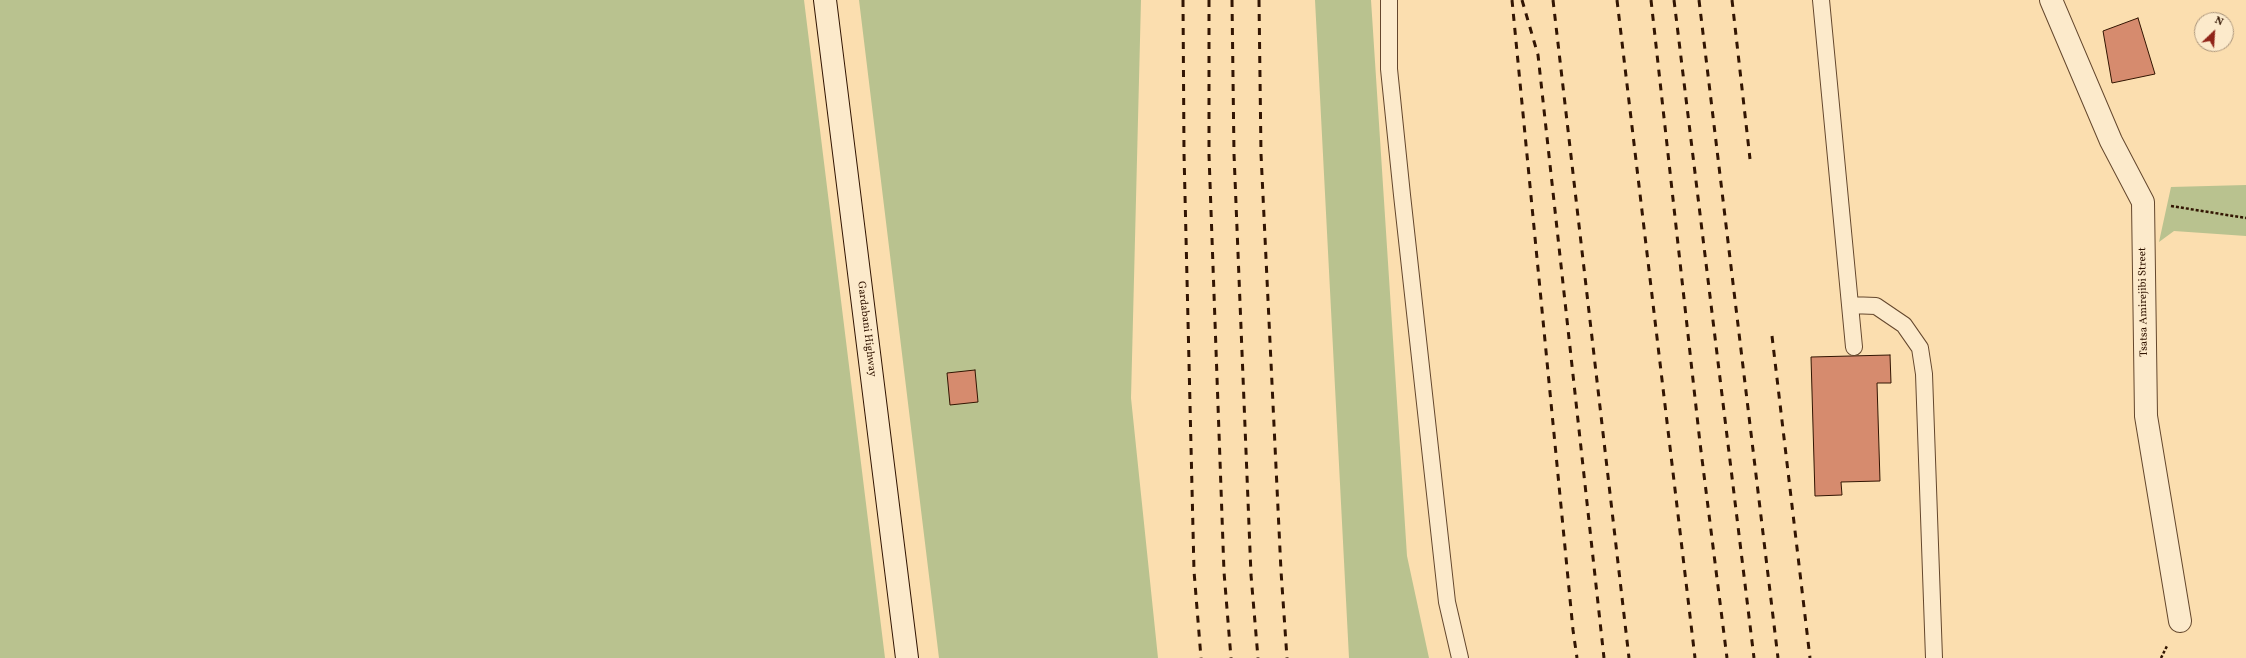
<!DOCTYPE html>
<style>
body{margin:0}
#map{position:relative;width:2246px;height:658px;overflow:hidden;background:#fbdeaf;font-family:Vollkorn,serif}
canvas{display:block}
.north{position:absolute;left:2194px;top:12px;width:40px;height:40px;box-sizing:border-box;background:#fceacb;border:1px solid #ab957b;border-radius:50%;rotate:25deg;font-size:11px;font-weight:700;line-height:16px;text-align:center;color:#321502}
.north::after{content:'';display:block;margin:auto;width:14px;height:18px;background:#8f2418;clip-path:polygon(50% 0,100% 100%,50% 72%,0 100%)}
</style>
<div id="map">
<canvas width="2246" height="658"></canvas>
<div class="north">N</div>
</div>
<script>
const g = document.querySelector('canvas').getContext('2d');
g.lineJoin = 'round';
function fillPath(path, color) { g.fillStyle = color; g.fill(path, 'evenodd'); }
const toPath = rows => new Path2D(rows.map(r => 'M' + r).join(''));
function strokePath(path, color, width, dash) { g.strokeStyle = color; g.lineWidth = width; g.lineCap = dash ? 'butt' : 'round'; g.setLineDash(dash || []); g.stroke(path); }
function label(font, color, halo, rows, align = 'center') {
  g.font = font + ' Vollkorn,serif'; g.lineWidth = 3.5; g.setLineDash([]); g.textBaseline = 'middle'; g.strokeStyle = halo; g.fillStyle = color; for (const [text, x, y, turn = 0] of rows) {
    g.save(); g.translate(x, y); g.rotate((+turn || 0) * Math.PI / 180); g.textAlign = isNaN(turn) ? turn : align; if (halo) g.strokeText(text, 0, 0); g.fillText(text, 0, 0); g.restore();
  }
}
const green = toPath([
 [0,0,804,0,885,658,0,658],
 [859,0,1141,0,1131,398,1158,658,939,658],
 [1315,0,1371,0,1407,556,1429,658,1349,658],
 [2246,185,2246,236,2174,231,2159,242,2171,187]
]);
const building = toPath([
 [2138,18,2155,74,2112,83,2103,31,2138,18],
 [1890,355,1891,383,1877,383,1880,481,1841,482,1842,495,1815,496,1811,357,1890,355],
 [975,370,978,402,950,405,947,373,975,370]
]);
const path = toPath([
 [2171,206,2246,218],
 [2161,658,2167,646]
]);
const lane = toPath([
 [1389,0,1389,69,1402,195,1447,602,1460,658],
 [1821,0,1854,347],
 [1850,305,1876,306,1904,325,1920,348,1924,374,1934,658]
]);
const street = toPath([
 [2051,0,2111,141,2143,202,2146,416,2180,621]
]);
const secondary = toPath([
 [825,0,907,658]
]);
const rail = toPath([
 [1183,0,1184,153,1194,571,1201,658],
 [1209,0,1209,155,1224,572,1231,658],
 [1232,0,1234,154,1251,575,1258,658],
 [1259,0,1261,154,1281,571,1287,658],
 [1512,0,1573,630,1577,658],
 [1522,0,1538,55,1604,658],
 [1553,0,1629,658],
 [1617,0,1695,658],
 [1651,0,1700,443,1727,658],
 [1674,0,1754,658],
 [1699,0,1778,658],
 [1732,0,1750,159],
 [1772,336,1810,658]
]);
const streetNames = [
 ["Tsatsa Amirejibi Street",2144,302,-91],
 ["Gardabani Highway",866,329,83]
];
fillPath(green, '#b9c28f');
fillPath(building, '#d68b6e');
strokePath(building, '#321502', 1);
strokePath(lane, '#64472d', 18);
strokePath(street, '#64472d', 24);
strokePath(secondary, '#321502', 24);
strokePath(path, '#321502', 2.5, [3, 2]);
strokePath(lane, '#fceacb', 16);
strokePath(street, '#fceacb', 22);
strokePath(secondary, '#fceacb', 22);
strokePath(rail, '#321502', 3, [7, 7]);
label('11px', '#321502', '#fceacb', streetNames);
</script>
